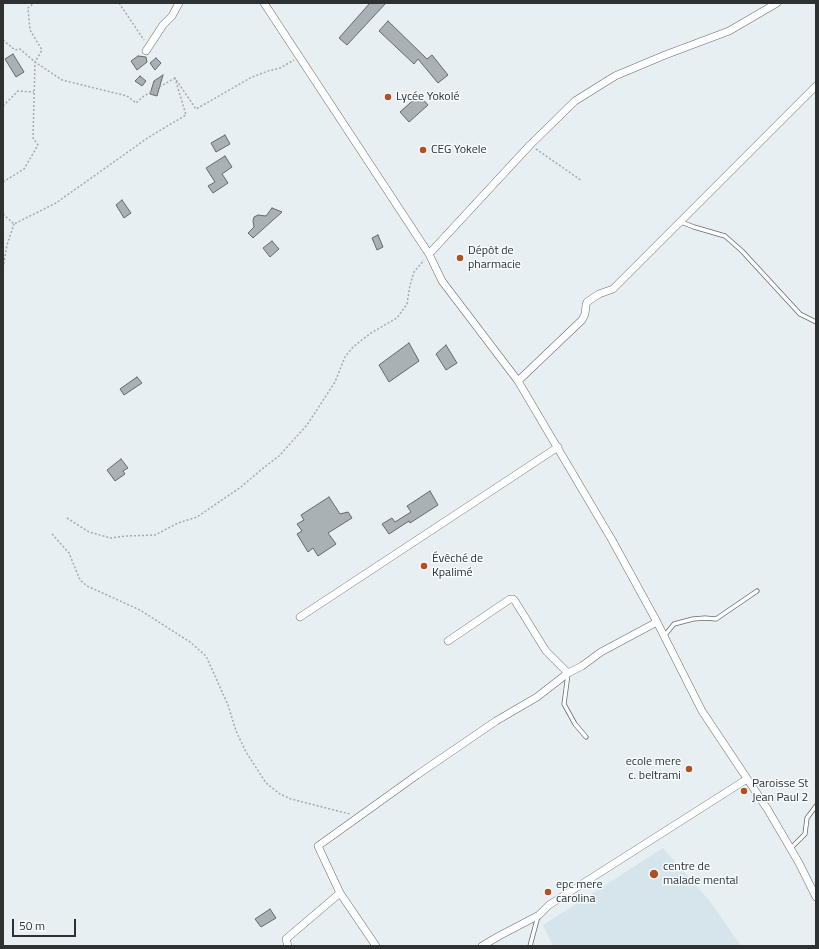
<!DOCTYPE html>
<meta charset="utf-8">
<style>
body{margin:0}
#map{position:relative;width:819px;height:949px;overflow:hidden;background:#e8eff2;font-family:"Titillium Web",sans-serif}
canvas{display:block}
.frame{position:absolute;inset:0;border:4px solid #2e3132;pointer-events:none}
.scale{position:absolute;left:12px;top:919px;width:64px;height:18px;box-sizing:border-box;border:2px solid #2e3132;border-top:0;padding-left:5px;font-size:12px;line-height:14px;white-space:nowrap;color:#2e3132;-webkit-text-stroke:3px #f6fcff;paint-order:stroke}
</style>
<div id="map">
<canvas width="819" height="949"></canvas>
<div class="frame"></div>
<div class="scale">50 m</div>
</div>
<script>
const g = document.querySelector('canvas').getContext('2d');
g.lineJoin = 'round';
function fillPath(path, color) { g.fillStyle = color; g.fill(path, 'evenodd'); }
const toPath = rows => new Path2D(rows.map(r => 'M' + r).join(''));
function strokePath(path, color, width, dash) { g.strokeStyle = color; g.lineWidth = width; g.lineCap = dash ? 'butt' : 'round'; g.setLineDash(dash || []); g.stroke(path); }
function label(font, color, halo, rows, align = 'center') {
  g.font = font + ' "Titillium Web",sans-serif'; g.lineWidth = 3; g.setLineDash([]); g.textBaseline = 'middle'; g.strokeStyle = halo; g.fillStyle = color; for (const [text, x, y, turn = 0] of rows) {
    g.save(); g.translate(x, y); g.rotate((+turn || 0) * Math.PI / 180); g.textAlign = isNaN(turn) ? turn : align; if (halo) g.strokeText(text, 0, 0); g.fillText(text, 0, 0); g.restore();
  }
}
const built = toPath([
 [663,848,709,900,741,946,553,946,543,925]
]);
const building = toPath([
 [370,3,386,3,347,45,339,38,370,3],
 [388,21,427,59,432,55,448,75,438,83,418,59,414,64,379,31,388,21],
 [13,54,24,72,16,77,5,59,13,54],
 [138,56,146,57,147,62,137,70,131,61,138,56],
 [156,58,161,63,155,70,150,63,156,58],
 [163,75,157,96,150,94,154,81,163,75],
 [140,76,146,81,142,86,135,81,140,76],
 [419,95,428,105,409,122,400,112,419,95],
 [225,135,230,144,216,152,211,143,225,135],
 [225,156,232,167,222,174,228,183,213,193,208,186,215,182,206,168,225,156],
 [122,200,131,213,124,218,116,205,122,200],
 [272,208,282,212,253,238,248,233,254,227,253,221,254,217,258,215,266,216,272,208],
 [378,235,383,247,377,250,372,238,378,235],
 [272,241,279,249,270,257,263,248,272,241],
 [409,343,419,361,389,382,379,365,409,343],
 [446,345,457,363,446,370,436,354,446,345],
 [137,377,142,383,124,395,120,389,137,377],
 [121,459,128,468,123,471,125,474,115,481,107,470,121,459],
 [430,491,438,505,410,523,409,521,389,534,382,524,392,518,395,522,411,512,407,506,430,491],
 [329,497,340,514,348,512,352,518,328,533,336,544,318,556,313,548,308,552,297,534,302,531,297,524,304,520,301,515,329,497],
 [270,909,276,918,261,927,255,919,270,909]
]);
const path = toPath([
 [119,3,144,40],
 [3,40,15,50,20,49,35,62,62,80,127,96,136,103,144,96,175,78],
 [3,106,18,91,34,92],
 [536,149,582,181],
 [3,182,24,169,38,145,33,138,35,62,42,50,30,30,28,8,34,3],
 [3,214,14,224,56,203,149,137,186,115,175,78,196,109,252,77,268,71,280,68,294,60],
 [3,268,7,245,14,224],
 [67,518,89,532,111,538,126,536,155,535,178,523,197,517,241,487,262,469,279,456,307,425,335,382,345,357,353,347,371,333,397,318,407,304,410,285,414,272,424,260],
 [52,534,69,553,80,580,87,586,140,610,190,642,206,656,228,705,236,731,246,752,266,783,280,794,291,799,350,814]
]);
const service = toPath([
 [681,222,694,227,725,236,742,251,800,314,816,322],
 [665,635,674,624,693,619,705,618,716,619,757,591],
 [568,674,564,704,575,724,586,737],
 [791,848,805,834,807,818,816,806],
 [530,946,538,916]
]);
const minor = toPath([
 [264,3,429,254,442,281,518,381,612,540,657,622,702,711,768,810,799,863,816,897],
 [146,51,163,25,172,16,179,3],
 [429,254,530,145,575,101,615,76,665,55,729,31,777,3],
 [518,381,582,320,585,314,586,305,587,302,599,294,613,289,816,86],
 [300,617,558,447],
 [448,641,510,599,513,599,515,601,546,651,568,673],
 [288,946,286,939,340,893],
 [376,946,340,893,318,846,417,775,496,721,537,697,568,673,582,666,601,652,657,622],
 [482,946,499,936,539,915,549,905,747,779]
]);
const markers = [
 [388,97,4,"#b54f23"],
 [423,150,4,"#b54f23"],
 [460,258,4,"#b54f23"],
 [424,566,4,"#b54f23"],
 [689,769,4,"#b54f23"],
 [744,791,4,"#b54f23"],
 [654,874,5,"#b54f23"],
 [548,892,4,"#b54f23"]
];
const poiNames = [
 ["Lycée Yokolé",396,97],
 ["CEG Yokele",431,150],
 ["Dépôt de",468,251],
 ["pharmacie",468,265],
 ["Évêché de",432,559],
 ["Kpalimé",432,573],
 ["ecole mere",681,762,"right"],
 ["c. beltrami",681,776,"right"],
 ["Paroisse St",752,784],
 ["Jean Paul 2",752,798],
 ["centre de",663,867],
 ["malade mental",663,881],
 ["epc mere",556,885],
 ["carolina",556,899]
];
fillPath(built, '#d5e5eb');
fillPath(building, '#aab1b4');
strokePath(building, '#63696b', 1);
strokePath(service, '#656b6e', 5);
strokePath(minor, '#656b6e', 8);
strokePath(path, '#a4aaac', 1.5, [2, 2]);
strokePath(service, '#fff', 3.5);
strokePath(minor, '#fff', 7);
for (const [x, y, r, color] of markers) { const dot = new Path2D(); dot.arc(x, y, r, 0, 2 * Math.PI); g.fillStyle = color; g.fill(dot); strokePath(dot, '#f6fcff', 1.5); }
label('12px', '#2e3132', '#f6fcff', poiNames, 'left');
</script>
